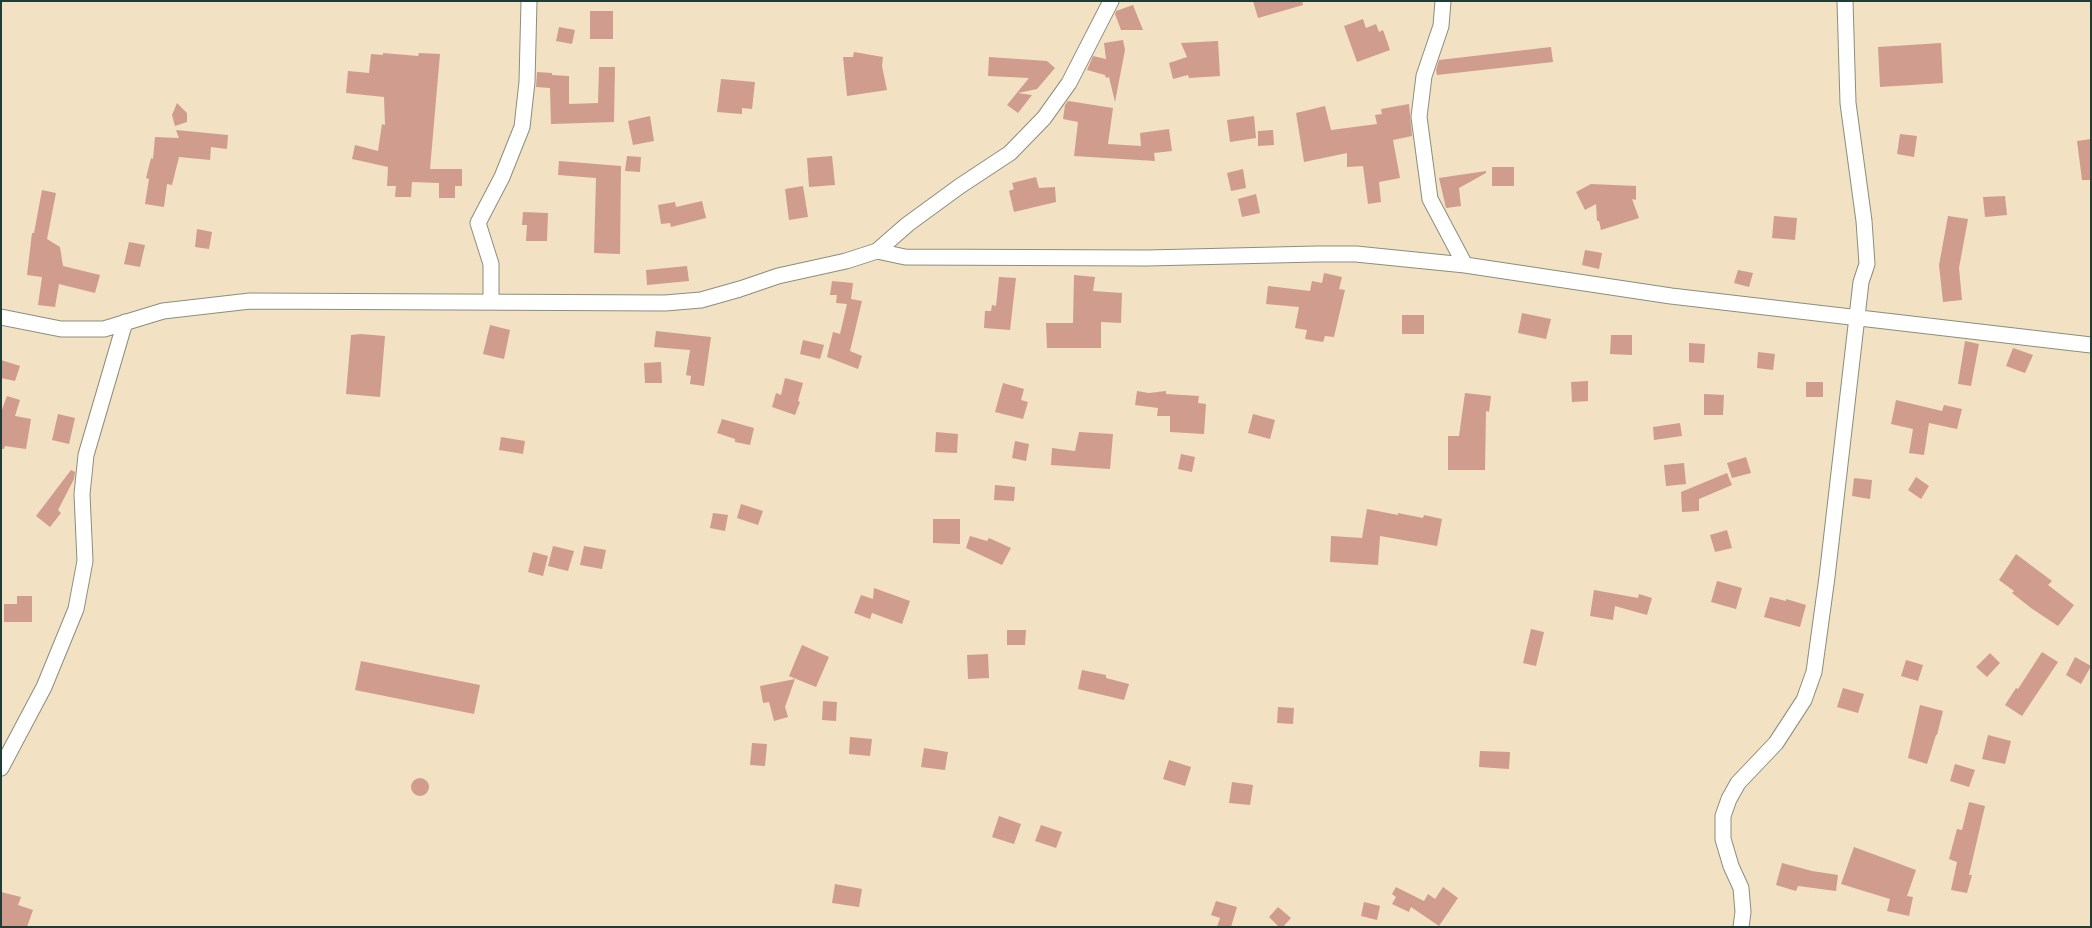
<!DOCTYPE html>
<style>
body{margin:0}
#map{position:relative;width:2092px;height:928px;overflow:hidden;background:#f3e1c3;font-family:"Sorts Mill Goudy",serif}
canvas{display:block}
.frame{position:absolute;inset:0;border:2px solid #1f3d34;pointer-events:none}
</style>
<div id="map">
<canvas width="2092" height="928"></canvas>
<div class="frame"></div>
</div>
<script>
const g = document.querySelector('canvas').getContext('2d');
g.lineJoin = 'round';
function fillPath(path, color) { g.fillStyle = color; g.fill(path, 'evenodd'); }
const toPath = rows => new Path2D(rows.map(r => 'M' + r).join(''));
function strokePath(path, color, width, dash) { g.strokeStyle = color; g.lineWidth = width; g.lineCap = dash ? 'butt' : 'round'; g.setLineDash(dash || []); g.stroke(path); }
const building = toPath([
 [1253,1,1302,1,1303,5,1258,18],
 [1133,5,1143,30,1121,30,1115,14,1116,11],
 [590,11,613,11,613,39,590,39],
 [1363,19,1366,28,1376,24,1379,32,1383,30,1390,50,1357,62,1344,26],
 [559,27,575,30,572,44,556,41],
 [1123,40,1125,50,1115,102,1109,77,1106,78,1105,75,1087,70,1093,56,1106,59,1104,43],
 [1218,41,1220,76,1189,78,1188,75,1173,79,1169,63,1187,57,1181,43],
 [1941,43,1943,83,1880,87,1878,47],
 [1551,47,1553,62,1437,75,1436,70,1439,60],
 [854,52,883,57,882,66,887,90,847,96,843,57,853,57],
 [383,53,418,56,419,53,440,54,430,169,462,169,462,186,455,186,455,198,439,198,439,183,412,182,411,197,395,197,396,186,387,186,388,167,352,159,355,145,378,151,382,124,385,125,384,97,346,93,348,71,369,73,371,54,383,55],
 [989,57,1047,61,1055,68,1037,89,1018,93,1032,95,1018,113,1007,105,1029,78,988,76],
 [599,67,615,67,614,122,551,124,550,88,536,87,537,72,552,73,552,75,569,76,569,104,598,103],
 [721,79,755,82,752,109,742,108,742,114,717,112],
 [1068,101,1113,108,1108,144,1141,146,1140,133,1169,129,1172,151,1154,153,1155,161,1074,156,1078,122,1063,119,1065,105],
 [177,103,187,113,187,122,175,126,172,115],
 [1409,104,1412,136,1393,140,1400,178,1379,182,1381,202,1368,204,1363,166,1347,167,1347,153,1304,162,1296,113,1325,106,1331,130,1377,124,1375,115,1382,114,1381,109],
 [650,116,654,141,633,145,628,121],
 [1254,116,1256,138,1230,142,1227,120],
 [176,130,228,135,227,149,211,147,210,160,179,157,172,185,167,184,164,207,145,204,149,179,146,178,151,158,153,159,155,137,179,138],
 [1273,130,1274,145,1258,146,1258,131],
 [1900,134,1917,136,1914,157,1897,154],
 [2091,139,2091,180,2082,180,2077,141],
 [627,156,641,157,640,172,625,171],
 [832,156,835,185,809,187,807,158],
 [559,161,621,166,620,254,594,253,596,178,558,175],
 [1492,167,1514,167,1514,186,1492,186],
 [1243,169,1246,188,1231,191,1227,173],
 [1486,171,1486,173,1459,188,1461,206,1446,208,1439,178],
 [1036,177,1039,188,1055,187,1056,202,1014,212,1009,191,1014,189,1012,183],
 [1591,184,1636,186,1636,200,1632,199,1639,218,1601,230,1599,221,1597,221,1596,204,1585,210,1576,192],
 [803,186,808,217,789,220,785,189],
 [42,190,56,193,47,239,60,247,63,266,100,275,95,293,59,284,55,307,38,305,42,277,27,275,32,233,34,233],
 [1256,194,1260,213,1242,217,1238,199],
 [2005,196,2007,215,1985,217,1983,197],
 [702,201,706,218,671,227,670,223,661,224,658,205,675,202,676,207],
 [523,212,548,213,547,241,526,241,527,225,522,225],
 [1774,216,1797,218,1795,240,1772,238],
 [1948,216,1968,219,1959,268,1962,300,1943,302,1939,265],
 [197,229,212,232,209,249,195,247],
 [129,242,145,245,140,267,124,264],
 [1585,250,1602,253,1599,269,1582,265],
 [687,266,689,281,647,285,646,270],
 [1738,270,1753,273,1749,287,1734,283],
 [1324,273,1342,277,1339,289,1345,290,1334,337,1325,336,1323,342,1305,339,1307,330,1295,328,1299,307,1266,304,1268,286,1310,291,1312,281,1322,283],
 [1074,275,1095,277,1093,291,1122,293,1121,323,1101,322,1101,348,1047,348,1046,323,1073,323],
 [999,277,1016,278,1010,330,984,328,985,311,991,311,992,305,996,306],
 [832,281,853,283,851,299,862,301,850,351,862,356,858,369,827,357,833,332,840,334,847,304,836,303,837,295,830,295],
 [1522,313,1551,319,1546,339,1518,333],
 [1402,315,1424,315,1424,334,1402,334],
 [490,325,510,330,504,359,483,354],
 [656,331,711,337,704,386,690,384,691,376,686,375,690,350,654,347],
 [361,334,385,336,380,397,346,394,351,335],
 [1611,335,1632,335,1632,355,1610,354],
 [803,340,824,345,820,359,800,354],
 [1965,341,1979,344,1971,386,1958,384],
 [1689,343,1705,344,1704,363,1689,362],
 [2013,348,2033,355,2025,373,2006,366],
 [1758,352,1775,354,1773,370,1757,368],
 [1,360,20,366,15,381,1,378],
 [661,362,662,383,645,383,644,363],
 [785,378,803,383,798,401,800,402,795,415,772,407,776,393,781,395],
 [1588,381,1588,401,1572,402,1571,382],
 [1806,382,1823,382,1823,397,1806,397],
 [1003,383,1024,389,1021,400,1028,402,1023,419,995,412],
 [1137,391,1149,393,1166,391,1166,394,1199,396,1198,403,1206,404,1204,434,1170,432,1170,416,1157,416,1158,408,1135,405],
 [1465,393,1491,396,1489,412,1486,411,1485,470,1448,470,1448,436,1459,436],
 [1704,394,1724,395,1723,415,1704,415],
 [7,396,20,400,15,416,31,419,26,449,5,446,4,449,1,449,1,412],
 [1896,400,1942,411,1944,405,1962,409,1957,429,1929,423,1924,455,1909,453,1913,429,1891,424],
 [58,414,75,418,69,444,52,440],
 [1253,414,1275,420,1270,439,1248,433],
 [722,419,754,428,750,445,735,442,735,439,717,433],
 [1680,423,1682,436,1654,440,1653,427],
 [936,432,958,434,957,453,935,452],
 [1079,432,1113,434,1110,469,1051,465,1052,448,1075,451],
 [501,437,525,441,523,454,499,450],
 [1015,441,1029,444,1026,461,1012,458],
 [1181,454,1195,457,1192,472,1178,469],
 [1746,457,1751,473,1732,478,1727,463],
 [1684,463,1686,484,1666,486,1664,465],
 [71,470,75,472,74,479,58,510,61,513,50,527,36,516],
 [1727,473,1732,485,1699,499,1699,511,1682,512,1681,492],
 [1916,477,1929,486,1921,499,1908,490],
 [1854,478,1872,480,1870,499,1852,496],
 [995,485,1015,487,1014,501,994,500],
 [741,504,763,511,758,525,737,518],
 [1367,509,1398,515,1398,513,1423,518,1424,515,1442,519,1437,546,1380,536,1378,565,1330,562,1331,536,1362,538],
 [713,513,728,515,725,531,710,528],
 [933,519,960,519,960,544,933,543],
 [1727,530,1732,548,1715,552,1710,535],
 [970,536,987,541,989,538,1011,548,1002,565,966,548],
 [553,546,574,551,568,571,548,566],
 [584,546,606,550,602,569,580,565],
 [533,552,548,556,543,576,528,572],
 [2016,554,2052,581,2048,585,2074,605,2058,626,2031,608,2012,593,2014,591,1999,580],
 [1717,581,1742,588,1736,609,1711,602],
 [874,588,910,601,902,624,872,613,870,619,854,613,861,595,873,599],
 [1594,590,1638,598,1639,594,1652,598,1647,615,1615,606,1613,620,1590,616],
 [17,596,32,596,32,622,4,622,4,604,17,604],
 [1770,597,1786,601,1786,599,1806,605,1800,627,1764,617],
 [1531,629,1544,632,1536,666,1523,663],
 [1007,630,1026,630,1025,645,1007,645],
 [802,645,829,657,816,687,789,676],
 [2042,652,2058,662,2022,716,2005,705,2016,688,2018,689],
 [1990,653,2000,663,1987,677,1976,667],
 [988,654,989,678,968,679,967,655],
 [2075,657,2091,666,2081,684,2066,675],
 [1906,660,1923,665,1918,681,1901,676],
 [361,661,480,685,474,714,355,690],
 [1082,670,1106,675,1106,678,1129,684,1124,700,1078,689],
 [795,679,785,707,788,717,774,721,769,702,763,703,760,686],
 [1843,688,1864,694,1858,713,1837,707],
 [823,701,837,702,836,721,822,720],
 [1920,705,1943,711,1937,735,1936,735,1927,764,1908,758],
 [1278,707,1294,708,1293,724,1277,723],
 [1988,735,2011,741,2005,764,1982,759],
 [850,737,872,739,870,756,849,754],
 [752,743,767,744,765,766,750,765],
 [924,748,948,752,945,770,921,767],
 [1480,751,1510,752,1509,769,1479,767],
 [1169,760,1191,767,1185,786,1163,779],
 [1955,764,1975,770,1969,787,1950,781],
 '411 787a9 9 0 1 1 18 0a9 9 0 1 1-18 0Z',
 [1232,782,1253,785,1250,805,1229,803],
 [1969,802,1985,806,1969,875,1972,875,1967,893,1951,890,1957,862,1949,859,1957,829,1962,830],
 [999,816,1021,824,1014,844,992,837],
 [1041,825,1062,832,1056,848,1035,841],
 [1854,847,1916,870,1907,896,1913,897,1909,916,1887,911,1890,899,1841,884],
 [1782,863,1812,871,1838,875,1836,891,1798,886,1796,891,1776,885],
 [835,884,862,889,859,907,832,903],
 [1396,887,1424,901,1428,894,1435,899,1443,887,1458,898,1439,926,1411,907,1409,912,1392,904,1396,897,1392,894],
 [1,892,21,897,18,905,33,910,27,927,1,927],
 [1216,901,1237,907,1231,927,1217,927,1220,918,1211,915],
 [1364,902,1380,906,1377,920,1361,916],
 [1278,907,1291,918,1283,927,1279,927,1269,917]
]);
const street = toPath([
 [1443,1,1441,26,1424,76,1419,117,1430,199,1465,265],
 [877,251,908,224,960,186,1010,153,1044,118,1069,83,1111,1],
 [491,301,491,264,478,223,502,177,522,127,527,82,529,1],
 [1,317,61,329,104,329,163,311,250,301,665,303,701,300,740,289,778,276,846,261,877,251,905,257,1147,258,1317,254,1356,254,1465,265,1671,296,2091,345],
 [1,768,44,687,76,609,85,561,82,494,86,455,125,322],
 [1741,927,1743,912,1741,888,1731,866,1723,839,1723,816,1729,799,1738,783,1776,743,1804,700,1814,672,1827,577,1861,282,1867,264,1864,221,1848,103,1845,1]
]);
fillPath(building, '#cf9c8d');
strokePath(street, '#898f7c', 17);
strokePath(street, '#fff', 15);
</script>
